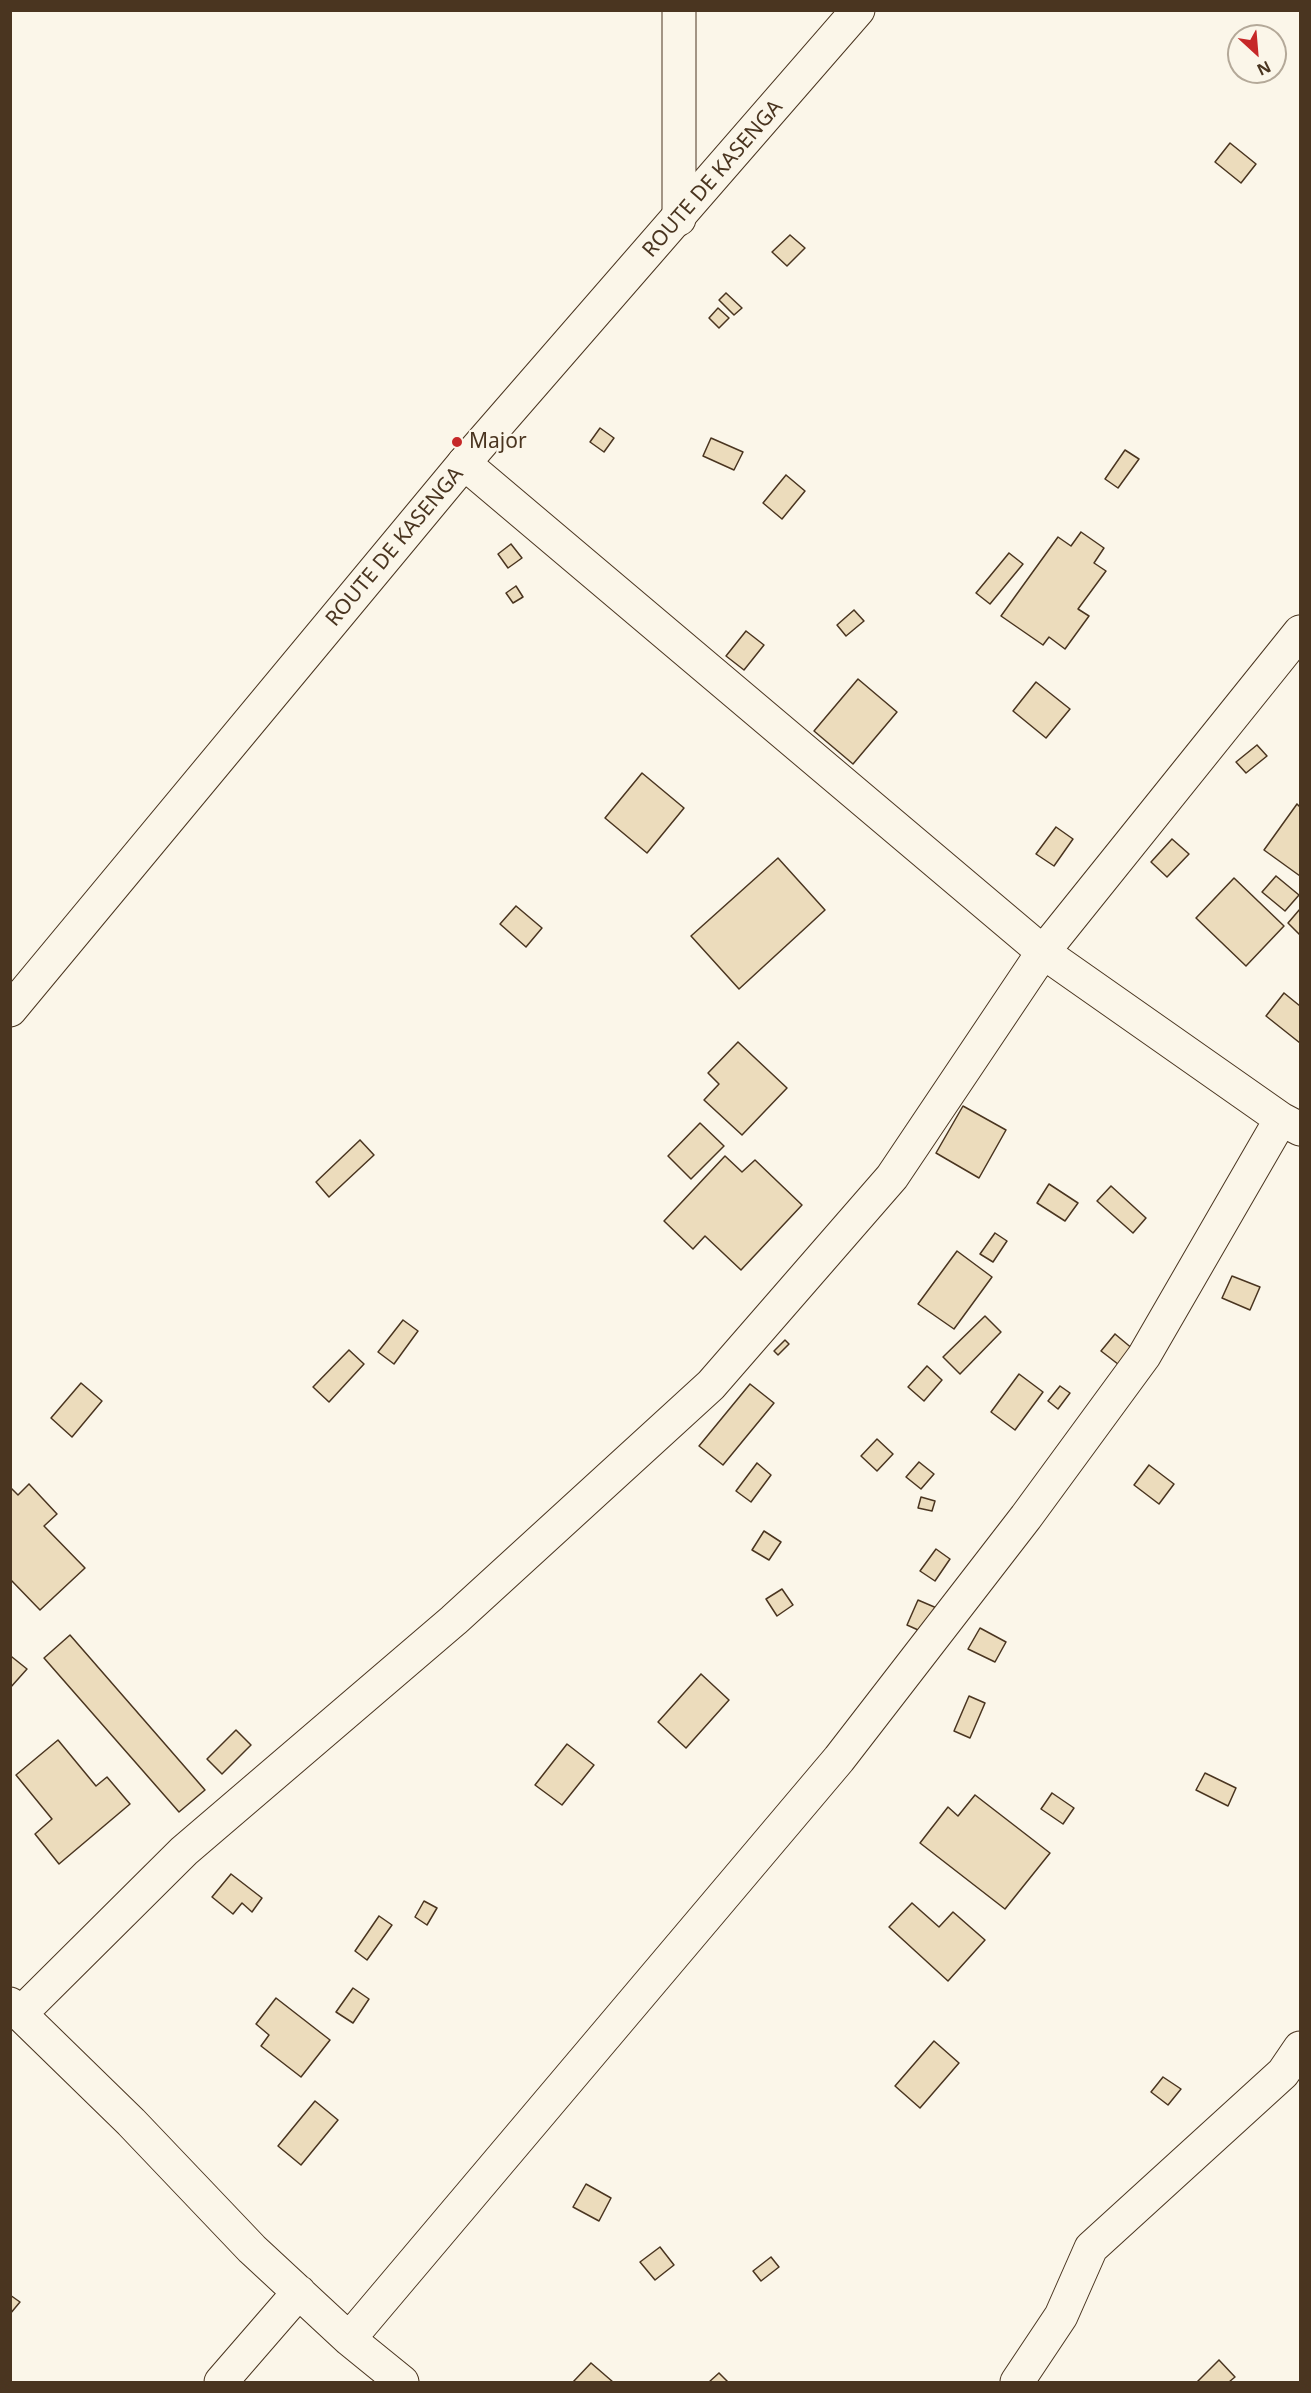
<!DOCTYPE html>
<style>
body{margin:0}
#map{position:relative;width:1311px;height:2393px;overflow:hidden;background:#fbf6e9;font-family:"Noto Sans",sans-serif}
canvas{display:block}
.frame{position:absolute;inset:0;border:12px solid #4a3520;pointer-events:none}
.north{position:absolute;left:1227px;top:24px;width:60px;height:60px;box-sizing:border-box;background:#fbf6e9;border:2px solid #b4a999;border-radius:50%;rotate:154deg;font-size:16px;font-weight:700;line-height:24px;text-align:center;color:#4a3520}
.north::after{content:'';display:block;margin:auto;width:21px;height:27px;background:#c62828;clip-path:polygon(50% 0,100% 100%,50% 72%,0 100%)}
</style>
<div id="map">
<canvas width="1311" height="2393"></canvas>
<div class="frame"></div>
<div class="north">N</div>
</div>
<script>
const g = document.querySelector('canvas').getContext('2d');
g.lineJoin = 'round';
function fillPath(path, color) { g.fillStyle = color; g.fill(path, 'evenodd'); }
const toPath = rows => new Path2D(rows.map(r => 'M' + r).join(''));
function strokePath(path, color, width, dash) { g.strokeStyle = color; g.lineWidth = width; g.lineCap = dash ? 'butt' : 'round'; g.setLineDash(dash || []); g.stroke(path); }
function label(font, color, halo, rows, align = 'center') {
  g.font = font + ' "Noto Sans",sans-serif'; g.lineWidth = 4.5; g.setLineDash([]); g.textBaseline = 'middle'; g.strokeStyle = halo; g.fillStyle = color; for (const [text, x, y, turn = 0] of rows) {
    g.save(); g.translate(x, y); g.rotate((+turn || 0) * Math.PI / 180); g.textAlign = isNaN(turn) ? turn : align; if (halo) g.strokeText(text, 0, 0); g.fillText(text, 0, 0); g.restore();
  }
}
const building = toPath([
 [1230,143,1256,164,1241,183,1215,162,1230,143],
 [790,235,805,248,787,266,772,252,790,235],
 [726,293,742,308,734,315,719,300,726,293],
 [718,308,729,318,719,328,709,318,718,308],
 [600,428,614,438,604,452,590,442,600,428],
 [711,438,743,452,734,470,703,456,711,438],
 [1125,450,1139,459,1118,488,1105,479,1125,450],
 [786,475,805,491,782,519,763,503,786,475],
 [1081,532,1104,548,1094,563,1106,571,1078,609,1089,616,1065,649,1049,637,1043,645,1001,616,1058,537,1071,546,1081,532],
 [511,544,522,558,508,568,498,554,511,544],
 [1009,553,1023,564,990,604,976,593,1009,553],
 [516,586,523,597,513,603,506,593,516,586],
 [854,610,864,621,846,636,837,625,854,610],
 [746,631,764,645,744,670,726,656,746,631],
 [858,679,897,712,853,764,814,731,858,679],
 [1036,682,1070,709,1046,738,1013,711,1036,682],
 [1257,745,1267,756,1246,773,1236,762,1257,745],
 [642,773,684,808,647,853,605,818,642,773],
 [1297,804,1300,807,1300,876,1264,850,1297,804],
 [1056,827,1073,839,1054,866,1036,854,1056,827],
 [1172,839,1189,854,1167,877,1151,862,1172,839],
 [778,858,825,910,739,989,691,936,778,858],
 [1276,876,1299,895,1285,911,1262,892,1276,876],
 [1234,878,1284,926,1246,966,1196,918,1234,878],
 [516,906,542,928,526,947,500,924,516,906],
 [1300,909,1300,935,1288,923,1300,909],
 [1284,993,1300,1006,1300,1043,1266,1016,1284,993],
 [738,1042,787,1088,742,1135,704,1100,719,1084,708,1073,738,1042],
 [963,1106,1006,1130,979,1178,936,1153,963,1106],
 [700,1123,724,1146,691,1179,668,1156,700,1123],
 [360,1140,374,1155,329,1197,316,1182,360,1140],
 [725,1156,742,1172,755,1160,802,1205,741,1270,705,1236,693,1249,664,1221,725,1156],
 [1049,1184,1078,1203,1065,1221,1037,1203,1049,1184],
 [1111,1186,1146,1218,1133,1233,1097,1201,1111,1186],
 [995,1233,1007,1241,993,1262,980,1254,995,1233],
 [957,1251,992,1277,954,1329,918,1304,957,1251],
 [1232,1276,1260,1287,1250,1310,1222,1298,1232,1276],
 [985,1316,1001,1332,960,1374,943,1357,985,1316],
 [403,1320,418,1331,394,1364,378,1352,403,1320],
 [1115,1334,1140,1355,1127,1371,1101,1351,1115,1334],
 [785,1340,789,1344,778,1355,774,1351,785,1340],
 [349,1350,364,1364,329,1402,313,1387,349,1350],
 [927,1366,942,1380,924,1401,908,1387,927,1366],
 [1019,1374,1043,1392,1015,1430,991,1412,1019,1374],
 [81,1383,102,1401,72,1437,51,1418,81,1383],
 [750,1384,774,1403,723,1465,699,1446,750,1384],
 [1060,1386,1070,1393,1058,1409,1048,1401,1060,1386],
 [877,1439,893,1454,877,1471,861,1456,877,1439],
 [919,1462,934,1474,921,1489,906,1477,919,1462],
 [757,1463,771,1475,751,1502,736,1491,757,1463],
 [1149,1465,1174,1484,1159,1504,1134,1485,1149,1465],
 [29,1484,57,1514,44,1526,85,1568,40,1610,10,1579,10,1487,18,1495,29,1484],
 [921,1497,935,1501,932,1511,918,1508,921,1497],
 [764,1531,781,1542,769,1560,752,1550,764,1531],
 [936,1549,950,1559,935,1581,920,1571,936,1549],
 [782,1589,793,1605,777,1616,766,1599,782,1589],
 [918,1600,939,1609,927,1634,907,1625,918,1600],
 [980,1628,1006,1642,995,1662,968,1649,980,1628],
 [70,1635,205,1790,179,1812,44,1658,70,1635],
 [12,1657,27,1669,10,1688,10,1659,12,1657],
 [701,1674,729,1700,686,1748,658,1722,701,1674],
 [969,1696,985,1703,970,1738,954,1731,969,1696],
 [236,1730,251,1745,222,1774,207,1759,236,1730],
 [58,1740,96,1786,107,1777,130,1804,59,1864,35,1834,52,1819,16,1775,58,1740],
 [567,1744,594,1765,562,1805,535,1785,567,1744],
 [1205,1773,1236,1788,1228,1806,1196,1790,1205,1773],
 [1052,1793,1074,1808,1063,1824,1041,1809,1052,1793],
 [975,1795,1050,1853,1005,1909,920,1843,948,1807,958,1816,975,1795],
 [231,1874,262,1898,252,1912,242,1903,233,1914,212,1897,231,1874],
 [424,1901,437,1908,427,1925,415,1917,424,1901],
 [912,1903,939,1927,953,1912,985,1940,948,1981,889,1927,912,1903],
 [379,1916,392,1925,367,1960,355,1951,379,1916],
 [353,1988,369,1999,353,2023,336,2012,353,1988],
 [276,1998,330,2040,301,2077,261,2046,269,2035,256,2024,276,1998],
 [934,2041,959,2063,920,2108,895,2086,934,2041],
 [1163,2077,1181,2089,1168,2105,1151,2092,1163,2077],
 [315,2101,338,2120,301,2165,278,2146,315,2101],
 [586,2184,611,2198,599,2221,573,2207,586,2184],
 [660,2247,674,2265,655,2280,640,2262,660,2247],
 [771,2257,779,2267,761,2281,753,2271,771,2257],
 [10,2295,20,2302,10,2314,10,2295],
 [1219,2360,1235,2377,1229,2382,1197,2382,1219,2360],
 [591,2363,613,2382,573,2382,591,2363],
 [719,2373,728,2382,709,2382,719,2373]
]);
const minor = toPath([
 [679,10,679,219],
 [464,463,1043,952,1281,1119,1300,1129],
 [10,2004,131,2122,252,2249,349,2339,402,2382],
 [20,2014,184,1851,454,1620,711,1385,892,1177,1043,952,1300,632],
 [349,2339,839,1759,1026,1517,1144,1356,1281,1119],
 [221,2382,299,2292],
 [1017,2382,1061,2316,1091,2248,1283,2073,1300,2048]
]);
const trunk = toPath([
 [10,1010,464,463,858,10]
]);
const markers = [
 [457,442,6,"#c62828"]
];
const streetNames = [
 ["ROUTE DE KASENGA",713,179,-49],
 ["ROUTE DE KASENGA",395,547,-50]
];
const poiNames = [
 ["Major",469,442]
];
fillPath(building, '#ecdcbc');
strokePath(building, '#4a3520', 1.5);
strokePath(minor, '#4a3520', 35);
strokePath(trunk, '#4a3520', 35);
strokePath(minor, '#fbf6e9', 33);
strokePath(trunk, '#fbf6e9', 33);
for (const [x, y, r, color] of markers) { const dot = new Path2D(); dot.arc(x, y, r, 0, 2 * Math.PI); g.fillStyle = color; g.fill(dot); strokePath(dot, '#fbf6e9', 2); }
label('21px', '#4a3520', '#fbf6e9', streetNames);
label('21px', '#4a3520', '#fbf6e9', poiNames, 'left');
</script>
